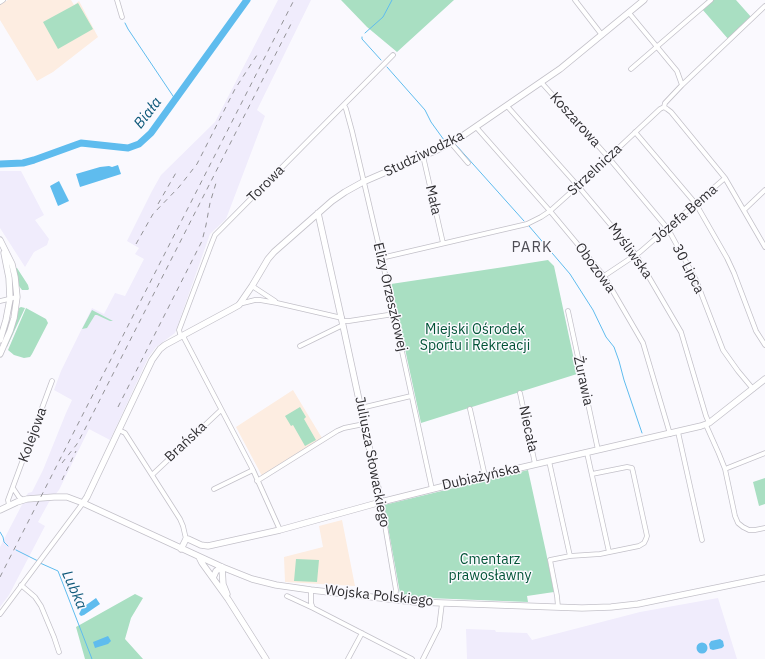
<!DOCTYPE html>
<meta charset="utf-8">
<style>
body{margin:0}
canvas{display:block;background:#faf9fe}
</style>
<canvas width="765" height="659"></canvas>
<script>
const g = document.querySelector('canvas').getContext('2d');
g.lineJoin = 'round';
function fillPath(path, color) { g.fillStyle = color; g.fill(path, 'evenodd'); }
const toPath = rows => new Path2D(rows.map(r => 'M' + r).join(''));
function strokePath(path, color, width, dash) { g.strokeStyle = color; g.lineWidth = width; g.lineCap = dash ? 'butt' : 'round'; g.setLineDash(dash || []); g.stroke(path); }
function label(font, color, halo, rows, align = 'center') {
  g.font = font + ' "IBM Plex Sans",sans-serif'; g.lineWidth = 3; g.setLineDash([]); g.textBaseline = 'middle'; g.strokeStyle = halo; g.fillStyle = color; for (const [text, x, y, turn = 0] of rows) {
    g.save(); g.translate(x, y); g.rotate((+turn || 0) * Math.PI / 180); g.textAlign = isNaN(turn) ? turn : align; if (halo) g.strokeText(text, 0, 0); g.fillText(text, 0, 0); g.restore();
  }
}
const built = toPath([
 [278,0,311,0,257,110,265,116,226,219,210,234,175,333,156,347,148,358,110,440,89,429,59,490,49,502,38,522,45,526,9,595,0,607,0,547,28,493,32,492,43,470,66,413,72,400,54,390,61,371,92,308,104,314,115,293,125,296,144,259,135,254,139,248,127,241,152,191,161,175,215,122],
 [0,171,21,171,44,215,35,220,49,239,47,245,34,252,25,267,0,228],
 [718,598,737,659,467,659,466,629,495,630,496,632,527,633,532,640,640,612]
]);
const education = toPath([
 [8,0,71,0,74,5,79,1,98,37,53,72,37,81,0,20,0,4],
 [293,390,322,438,262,476,236,427],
 [342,520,355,586,285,582,284,557,323,547,319,526]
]);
const green = toPath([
 [341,0,454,0,397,52,367,27],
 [711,0,736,0,752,18,729,40,702,9],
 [78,3,93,29,58,49,43,22],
 [548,260,554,266,577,374,421,423,391,284,504,267],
 [15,268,17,268,28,285,29,289,28,290,22,290,19,286],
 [21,307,25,308,7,347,7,345,14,327,19,308],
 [26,308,46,319,48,323,32,354,30,357,24,358,14,355,8,350],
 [92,310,113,321,110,321,97,315,95,315,87,328,82,329],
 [300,407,306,417,304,419,316,440,305,446,293,425,291,426,285,416],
 [528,470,546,552,554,592,527,596,528,602,403,597,402,596,400,593,384,505],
 [765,478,765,504,759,506,753,482],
 [296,559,319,560,317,582,294,581],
 [135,594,143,598,131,618,125,639,143,659,85,659,76,627]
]);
const water = toPath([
 [118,165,121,174,80,187,76,174,100,167,109,166,112,167],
 [59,181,69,201,58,206,50,186],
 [96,598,100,604,84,615,81,616,79,614,82,608],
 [108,636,111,641,108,644,95,648,93,642],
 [720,639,723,641,724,646,722,648,713,650,710,649,709,644,711,641],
 '696.5 648a5.5 5.5 0 1 1 11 0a5.5 5.5 0 1 1-11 0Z'
]);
const stream = toPath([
 [125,23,128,29,175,99],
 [365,33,383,17,392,0],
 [362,37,362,39,381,60],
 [387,67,425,110,431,122,444,140],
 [456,145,524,221],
 [529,226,570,274,593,310,606,337,614,347,619,361,624,380,642,433],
 [0,532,3,537,4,542,8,546],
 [16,550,38,561],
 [40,563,58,571,92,659]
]);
const river = toPath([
 [0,164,23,163,34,160,81,143,128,148,139,144,151,133,247,0]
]);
const street = toPath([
 [117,0,122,17],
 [575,0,602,35],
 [0,2,3,0],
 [629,13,677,71,682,85],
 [631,69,711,0],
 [541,82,608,157,668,229,696,280,723,350,738,371,753,389],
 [344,105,346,109,352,131,381,255,432,489],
 [507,106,578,186,636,255,681,332,706,416,709,423],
 [664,107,667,109,671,112,725,178,765,247],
 [476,127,550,211,604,276,643,343,670,434],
 [635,132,696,204,727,258,734,273,756,331,765,345],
 [451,143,468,163],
 [423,156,443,243],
 [744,210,765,190],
 [381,258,527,224,541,217,550,211,578,186,660,109,664,107,665,103,682,85,765,6],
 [604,276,640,252,725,178],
 [252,286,275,301],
 [0,301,17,297],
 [239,304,255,300,260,300,277,303,342,318],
 [568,311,598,450],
 [342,321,349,321,394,314],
 [183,336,253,470,280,530],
 [181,337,179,330,211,245,215,235,221,229,393,55],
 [300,346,343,325],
 [520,393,535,464],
 [361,408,411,396],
 [470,409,485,476],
 [706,425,719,454,725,469,735,516,738,523,743,527,749,530,755,530,765,528],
 [119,430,125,433,180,519,183,526,186,539],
 [678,432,702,540],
 [587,453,609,552],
 [549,461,570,556,550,560,557,596,558,607],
 [725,469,765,453],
 [152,475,221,410],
 [257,481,337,431,344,428,364,424],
 [13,488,19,497,23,500],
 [214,489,253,470],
 [381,502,396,590,395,600],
 [9,505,8,500,52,381],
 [570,556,600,554,639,546,644,543,646,539,647,536,633,472,632,468,627,467,592,474],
 [21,585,35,597,41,606,54,637,59,652],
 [311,590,311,603,313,608],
 [287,596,313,608,412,659],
 [0,614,83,503],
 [348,659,362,633],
 [423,659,439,627,442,603]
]);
const secondary = toPath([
 [318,213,342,321,381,502],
 [0,240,12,264,15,277,17,297,14,318,10,331,0,354],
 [0,340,6,320,10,299,9,278,4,253],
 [83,503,87,497,152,360,160,349,165,345,230,310,239,305,252,286,268,259,274,252,332,201,345,192,363,182,437,150,458,139,560,69,644,0],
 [0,510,17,502,27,499,54,497,67,497,83,503,222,567,252,579,276,585,311,590,415,602,582,608,611,607,638,604,765,578],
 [181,549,186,539,188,539,201,545,208,546,280,530,381,502,485,476,701,426,709,423,718,416,765,379],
 [199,557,202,563,228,599,266,659],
 [222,567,223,584,227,594],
 [213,578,216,571,222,567]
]);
const rail = toPath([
 [158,204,177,171],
 [136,244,153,214,179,187,197,164,235,89,257,55],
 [118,407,202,241,206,225,210,203,216,183],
 [62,463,77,444,85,429,293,20],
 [62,480,76,451],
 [0,577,294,0]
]);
const streetNames = [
 ["Koszarowa",575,120,48],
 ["Studziwodzka",424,154,-26],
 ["Strzelnicza",595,170,-43],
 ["Torowa",266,184,-45],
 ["Mała",433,200,77],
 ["Józefa Bema",685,214,-41],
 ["Myśliwska",630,251,54],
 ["Obozowa",595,268,54],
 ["30 Lipca",688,269,63],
 ["Elizy Orzeszkowej",390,297,77],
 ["Żurawia",583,381,78],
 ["Niecała",528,429,78],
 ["Kolejowa",33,435,-70],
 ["Brańska",186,442,-43],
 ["Juliusza Słowackiego",372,462,79],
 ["Dubiażyńska",481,477,-13],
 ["Wojska Polskiego",379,596,6]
];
const parkNames = [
 ["Miejski Ośrodek",475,330],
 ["Sportu i Rekreacji",475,346],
 ["Cmentarz",490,560],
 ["prawosławny",490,576]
];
const waterNames = [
 ["Biała",148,113,-52],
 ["Lubka",74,590,66]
];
const neighbourhoodNames = [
 ["PARK",532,248]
];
fillPath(built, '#f0ecfc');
fillPath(education, '#fdede1');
fillPath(green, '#a9dfc2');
fillPath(water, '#5fbcee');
strokePath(stream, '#5fbcee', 1);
strokePath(river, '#5fbcee', 7);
strokePath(street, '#c3c1c9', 5.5);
strokePath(secondary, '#c3c1c9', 7);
strokePath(street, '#fff', 4);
strokePath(secondary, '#fff', 5.5);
strokePath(rail, '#939296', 1, [5, 5]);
label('14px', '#2f2e31', '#faf9fe', streetNames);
label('14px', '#015336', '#faf9fe', parkNames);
label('italic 15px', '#0f597a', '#faf9fe', waterNames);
g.letterSpacing = '1px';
label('15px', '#4f4e55', '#faf9fe', neighbourhoodNames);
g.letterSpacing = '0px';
</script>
